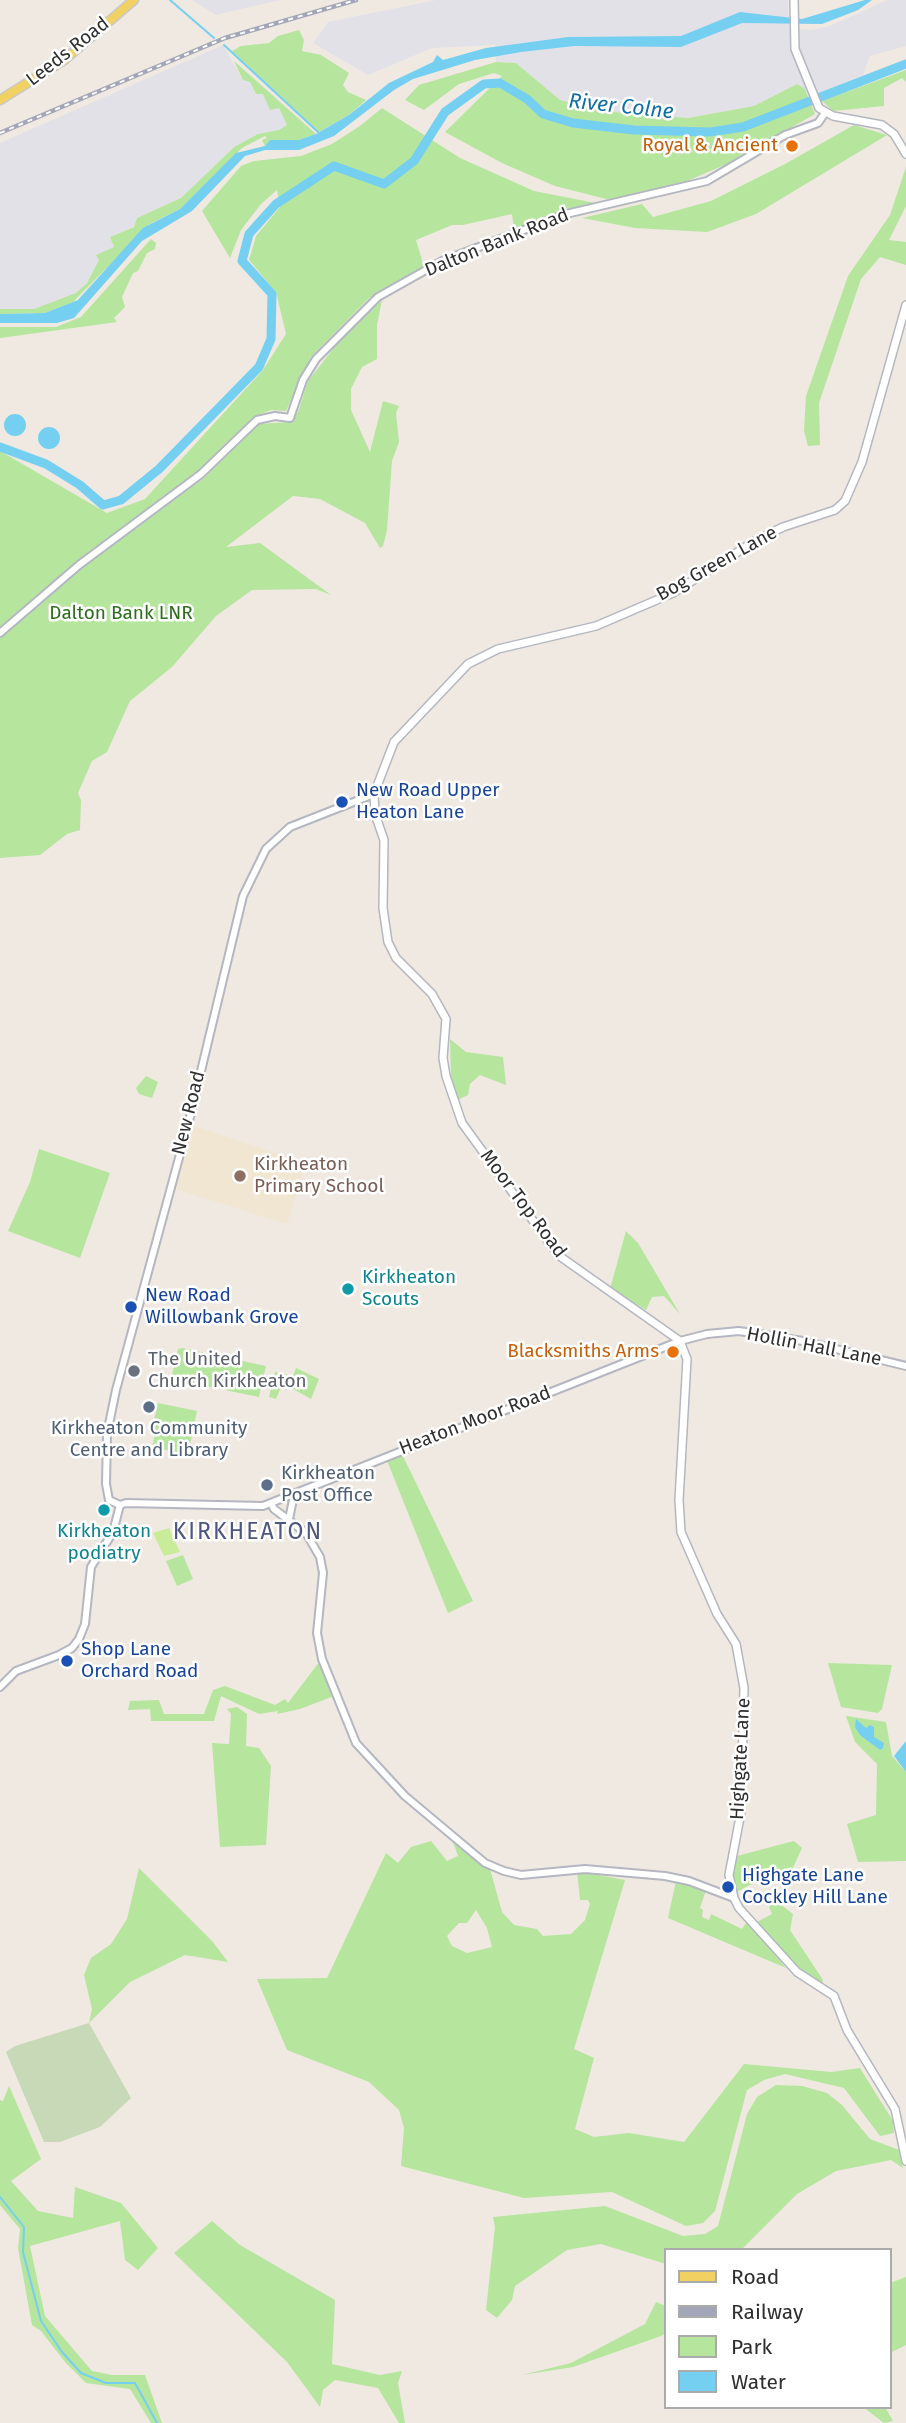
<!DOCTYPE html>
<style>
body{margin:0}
#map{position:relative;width:906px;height:2423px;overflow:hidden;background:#efe9e1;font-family:"Fira Sans",sans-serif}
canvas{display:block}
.legend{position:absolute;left:664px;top:2248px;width:228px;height:161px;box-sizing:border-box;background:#fff;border:2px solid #ababab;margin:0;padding:9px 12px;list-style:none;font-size:21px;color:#2e2e2e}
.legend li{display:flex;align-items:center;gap:14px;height:35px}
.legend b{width:35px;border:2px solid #ababab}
</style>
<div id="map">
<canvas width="906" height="2423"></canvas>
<ul class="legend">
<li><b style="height:9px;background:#f2d163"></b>Road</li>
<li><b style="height:9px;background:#a3a6b8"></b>Railway</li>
<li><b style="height:19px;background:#b6e59e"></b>Park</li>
<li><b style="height:19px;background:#75cff0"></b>Water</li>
</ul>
</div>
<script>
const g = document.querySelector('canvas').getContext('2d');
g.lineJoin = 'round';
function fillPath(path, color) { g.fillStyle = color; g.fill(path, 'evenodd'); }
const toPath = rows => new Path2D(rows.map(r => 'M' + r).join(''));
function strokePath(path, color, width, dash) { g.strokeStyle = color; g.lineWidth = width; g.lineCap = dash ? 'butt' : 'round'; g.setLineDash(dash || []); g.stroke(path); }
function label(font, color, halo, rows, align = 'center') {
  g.font = font + ' "Fira Sans",sans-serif'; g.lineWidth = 5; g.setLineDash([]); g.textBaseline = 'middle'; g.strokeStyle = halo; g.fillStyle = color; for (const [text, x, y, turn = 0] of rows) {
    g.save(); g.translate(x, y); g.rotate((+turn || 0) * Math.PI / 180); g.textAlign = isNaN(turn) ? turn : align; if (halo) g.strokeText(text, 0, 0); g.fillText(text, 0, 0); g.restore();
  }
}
const industrial = toPath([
 [192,0,280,0,216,15],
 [436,0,788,0,789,28,811,30,830,26,887,0,906,0,906,46,870,56,863,75,814,95,797,84,754,106,688,118,602,111,560,100,516,63,496,62,495,45,432,48,368,75,313,43,328,22],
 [223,45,243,80,250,82,256,94,263,94,279,107,288,125,279,130,258,134,234,147,181,198,137,218,134,226,111,237,114,247,99,260,87,283,76,293,34,309,0,309,0,143]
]);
const education = toPath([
 [191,1125,306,1163,287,1224,175,1189]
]);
const green = toPath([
 [299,30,304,40,302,51,321,55,349,73,343,85,348,92,366,100,349,115,319,132,232,51,241,46,269,43,278,36],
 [234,61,316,134,299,140,270,140,265,146,262,140,267,138,265,136,242,148,180,209,150,224,73,302,45,313,0,314,0,309,34,309,76,293,87,283,99,260,96,255,114,247,110,237,134,227,137,218,181,198,234,147,258,134,279,130,287,125,279,108,270,110,263,94,256,94,250,82,243,80],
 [496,62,516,63,560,100,602,111,688,118,754,106,797,84,805,89,815,114,729,163,666,190,614,201,555,186,502,163,445,132,502,76,494,73,459,84,424,110,405,100,419,85],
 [906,70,906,82,902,78,884,88,884,106,833,111,822,101],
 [382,108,460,158,534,191,595,203,514,229,512,214,463,225,452,225,416,240,424,267,369,298,311,357,286,411,271,410,253,417,195,474,151,505,157,512,204,478,259,424,290,422,298,412,308,381,337,344,382,300,377,325,377,359,362,367,351,389,351,410,370,452,383,401,399,406,396,413,399,442,392,461,387,530,383,546,380,548,365,523,320,499,293,496,226,547,260,543,331,595,316,589,252,590,216,616,172,667,130,701,107,752,92,761,78,793,81,800,80,830,67,834,40,855,0,858,0,451,107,513,145,499,263,370,286,334,276,292,249,260,256,236,280,207,277,190,261,204,241,230,230,258,202,211,241,166,254,161,301,156,332,144,360,126],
 [854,125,887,135,756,214,707,232,635,228,582,218,642,204,653,217,711,201,785,164],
 [906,167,906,206,889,240,906,242,906,265,880,257,861,279,819,403,820,445,808,446,804,431,806,396,848,276,890,215],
 [151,239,156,243,155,249,147,253,138,271,133,273,122,297,125,307,114,318,117,322,0,338,0,327,56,327,81,317],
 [450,1039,466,1052,503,1057,506,1085,480,1075,470,1084,468,1095,456,1101,451,1076],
 [146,1076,158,1082,152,1098,139,1094,136,1088],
 [39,1149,110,1173,80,1258,8,1231,30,1182],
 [626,1231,638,1243,680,1314,664,1296,652,1297,646,1310,610,1289],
 [182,1348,266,1366,259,1397,171,1379,178,1349],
 [296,1368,319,1379,311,1399,286,1385,282,1385,276,1399,269,1397,275,1372,293,1376],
 [158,1403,197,1411,188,1455,152,1447,155,1434,151,1433],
 [402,1454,473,1601,448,1613,386,1458],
 [183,1555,193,1579,177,1586,166,1561],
 [320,1661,334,1696,300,1709,277,1714,278,1711,259,1714,221,1696,214,1721,151,1721,150,1709,128,1710,130,1701,159,1700,164,1714,204,1714,213,1690,225,1686,275,1705,285,1699,288,1703],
 [828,1663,892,1665,882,1709,878,1713,841,1707],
 [237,1707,247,1714,246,1746,259,1748,271,1766,266,1845,220,1847,212,1743,229,1744,231,1714,227,1709],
 [846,1716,886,1722,892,1756,906,1772,906,1861,858,1862,847,1824,876,1815,877,1764,855,1742],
 [431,1841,447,1861,458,1856,453,1842,490,1869,502,1912,514,1925,537,1929,543,1936,571,1934,585,1920,590,1904,588,1900,580,1900,577,1871,625,1880,574,2049,594,2058,575,2129,594,2137,629,2133,684,2142,744,2064,831,2072,860,2068,893,2121,894,2133,880,2136,844,2088,785,2074,764,2080,747,2090,715,2211,703,2223,686,2226,612,2192,524,2198,401,2166,404,2128,399,2110,369,2082,287,2050,257,1979,327,1978,386,1853,398,1863,411,1847],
 [476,1910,487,1928,492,1947,467,1953,452,1946,447,1936,459,1923,467,1923],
 [794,1841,802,1848,785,1885,776,1872,736,1892,733,1875,737,1856],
 [139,1868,213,1942,228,1962,185,1955,130,1982,89,2023,92,2009,84,1975,91,1958,111,1944,127,1919],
 [676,1881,706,1890,700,1908,703,1910,702,1917,709,1920,711,1914,742,1929,747,1921,786,1968,668,1918],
 [775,1900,793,1914,790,1930,823,1980,822,1983,798,1968,757,1922,772,1914,769,1907],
 [776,2085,802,2086,827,2093,842,2105,870,2139,899,2150,903,2168,891,2160,836,2171,797,2194,741,2250,666,2250,666,2264,601,2244,567,2250,515,2286,512,2300,497,2318,486,2310,495,2227,493,2217,605,2206,683,2236,705,2234,718,2226,747,2114,757,2097],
 [9,2086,41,2159,11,2181,38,2211,73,2218,75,2187,121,2203,158,2248,138,2270,125,2260,120,2221,30,2246,45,2316,92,2371,112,2375,145,2375,162,2423,151,2423,130,2389,86,2383,65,2362,41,2331,32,2325,18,2248,20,2229,0,2205,0,2100,3,2101],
 [212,2221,240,2245,335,2300,332,2364,380,2375,402,2371,398,2383,405,2423,399,2423,378,2388,335,2380,323,2390,320,2407,287,2362,174,2253],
 [906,2277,906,2345,890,2353,890,2283],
 [656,2302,666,2306,666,2333,661,2336,573,2367,522,2375,571,2363,645,2324],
 [863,2407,885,2407,893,2421,884,2423]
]);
const cemetery = toPath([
 [89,2023,131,2098,100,2127,60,2142,44,2142,6,2052,15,2046]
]);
const pitch = toPath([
 [169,1528,180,1552,164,1556,153,1533]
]);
const water = toPath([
 [865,0,872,0,858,10,822,24,742,23,681,47,574,46,521,52,475,60,413,79,394,90,334,136,299,150,265,150,245,156,192,211,142,241,74,318,57,323,0,323,0,314,45,313,78,300,143,228,180,209,236,153,265,146,270,140,299,140,316,134,349,115,389,83,433,62,437,55,443,60,486,48,568,37,681,36,740,12,802,19],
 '4 425a11 11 0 1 1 22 0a11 11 0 1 1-22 0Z',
 '38 438a11 11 0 1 1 22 0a11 11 0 1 1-22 0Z',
 [856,1719,866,1728,870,1725,874,1727,874,1737,884,1743,883,1748,880,1750,860,1735,855,1727],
 [906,1741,906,1772,894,1756]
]);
const stream = toPath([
 [170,0,214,38],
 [224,45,318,132],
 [0,2197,24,2227,23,2252,41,2321,62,2352,81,2373,106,2383,135,2383,157,2423]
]);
const river = toPath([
 [0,447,46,464,80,485,103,505,121,500,159,469,259,367,271,339,272,294,242,261,249,234,276,204,334,166,384,184,414,161,445,112,484,84,500,83,527,99,543,114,573,123,634,130,710,132,743,127,906,64]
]);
const tertiary = toPath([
 [0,633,79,565,201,474,257,420,275,416,290,418,303,380,316,359,378,297,442,261,566,214,707,181,785,135,818,123,825,113],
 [271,1503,274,1509,306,1533,320,1557,323,1573,317,1633,322,1659,356,1743,405,1796,485,1863,504,1871,521,1875,585,1869,665,1876,689,1881,734,1898],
 [120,1505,126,1503,263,1506,680,1341,707,1334,739,1331,803,1341,906,1366],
 [120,1505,109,1500,106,1484,107,1434,116,1390,189,1121,243,896,266,849,290,827,374,794],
 [289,1519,294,1495],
 [0,1687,16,1671,59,1655,72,1648,79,1639,85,1624,91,1567,113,1532,120,1505]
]);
const secondary = toPath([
 [794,0,795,49,819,108,833,116,882,125,894,134,906,154],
 [906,305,862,462,845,501,835,510,783,527,755,541,673,593,596,626,498,649,468,664,394,742,374,794,375,814,384,840,383,908,388,942,396,958,432,994,446,1019,443,1058,446,1076,462,1123,558,1255,680,1341,687,1359,679,1500,681,1532,717,1614,736,1644,744,1688,741,1812,729,1875,734,1898,739,1908,797,1972,834,1996,847,2030,895,2109,906,2161]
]);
const primary = toPath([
 [0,100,64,60,134,0]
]);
const rail = toPath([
 [0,133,225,38,356,0]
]);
const markers = [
 [792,146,7,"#e8710a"],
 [342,802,7,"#1a4fb4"],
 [240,1176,7,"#8d6e63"],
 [348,1289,7,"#0f9aa8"],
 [131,1307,7,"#1a4fb4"],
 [673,1352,7,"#e8710a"],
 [134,1371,7,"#6b7280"],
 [149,1407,7,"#5c6f8a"],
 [267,1485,7,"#5c6f8a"],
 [104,1510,7,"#0f9aa8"],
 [67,1661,7,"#1a4fb4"],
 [728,1887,7,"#1a4fb4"]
];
const streetNames = [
 ["Leeds Road",68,52,-38],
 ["Dalton Bank Road",497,243,-22],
 ["Bog Green Lane",717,564,-29],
 ["New Road",189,1113,-76],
 ["Moor Top Road",523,1204,53],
 ["Hollin Hall Lane",814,1347,11],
 ["Heaton Moor Road",475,1421,-21],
 ["Highgate Lane",741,1759,-87]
];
const foodNames = [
 ["Royal & Ancient",778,146],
 ["Blacksmiths Arms",659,1352]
];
const parkNames = [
 ["Dalton Bank LNR",121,614]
];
const transitNames = [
 ["New Road Upper",356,791],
 ["Heaton Lane",356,813],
 ["New Road",145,1296],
 ["Willowbank Grove",145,1318],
 ["Shop Lane",81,1650],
 ["Orchard Road",81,1672],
 ["Highgate Lane",742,1876],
 ["Cockley Hill Lane",742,1898]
];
const educationNames = [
 ["Kirkheaton",254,1165],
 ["Primary School",254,1187]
];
const cultureNames = [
 ["Kirkheaton",362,1278],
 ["Scouts",362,1300],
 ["Kirkheaton",104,1532,"center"],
 ["podiatry",104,1554,"center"]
];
const worshipNames = [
 ["The United",148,1360],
 ["Church Kirkheaton",148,1382]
];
const serviceNames = [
 ["Kirkheaton Community",149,1429],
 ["Centre and Library",149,1451],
 ["Kirkheaton",281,1474,"left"],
 ["Post Office",281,1496,"left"]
];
const waterNames = [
 ["River Colne",621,107,6]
];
const quarterNames = [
 ["KIRKHEATON",248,1533]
];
fillPath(industrial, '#e3e1e8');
fillPath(education, '#f0e6d1');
fillPath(green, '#b6e59e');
fillPath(cemetery, '#c8d9b8');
fillPath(pitch, '#c9ec9a');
fillPath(water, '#75cff0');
strokePath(stream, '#75cff0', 2);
strokePath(river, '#75cff0', 9);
strokePath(tertiary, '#b4b7c1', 10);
strokePath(secondary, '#b4b7c1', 10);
strokePath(primary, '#c9c9c9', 11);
strokePath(tertiary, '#fff', 6);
strokePath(secondary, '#fff', 7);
strokePath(primary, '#f2d163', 8);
strokePath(rail, '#a3a6b8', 4.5);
strokePath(rail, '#fff', 2, [5]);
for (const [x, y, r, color] of markers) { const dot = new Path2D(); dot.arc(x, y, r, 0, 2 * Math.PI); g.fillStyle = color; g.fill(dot); strokePath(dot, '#fff', 2.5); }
label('19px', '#2e2e2e', '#fff', streetNames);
label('19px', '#c56008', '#fff', foodNames, 'right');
label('19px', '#2c6e1b', '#fff', parkNames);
label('19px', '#164399', '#fff', transitNames, 'left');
label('19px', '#785e54', '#fff', educationNames, 'left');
label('19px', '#0d838f', '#fff', cultureNames, 'left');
label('19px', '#5b616d', '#fff', worshipNames, 'left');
label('19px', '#4e5e75', '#fff', serviceNames);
label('italic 21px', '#0d6fa3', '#fff', waterNames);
g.letterSpacing = '2px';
label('23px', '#4d5680', '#fff', quarterNames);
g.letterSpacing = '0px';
</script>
